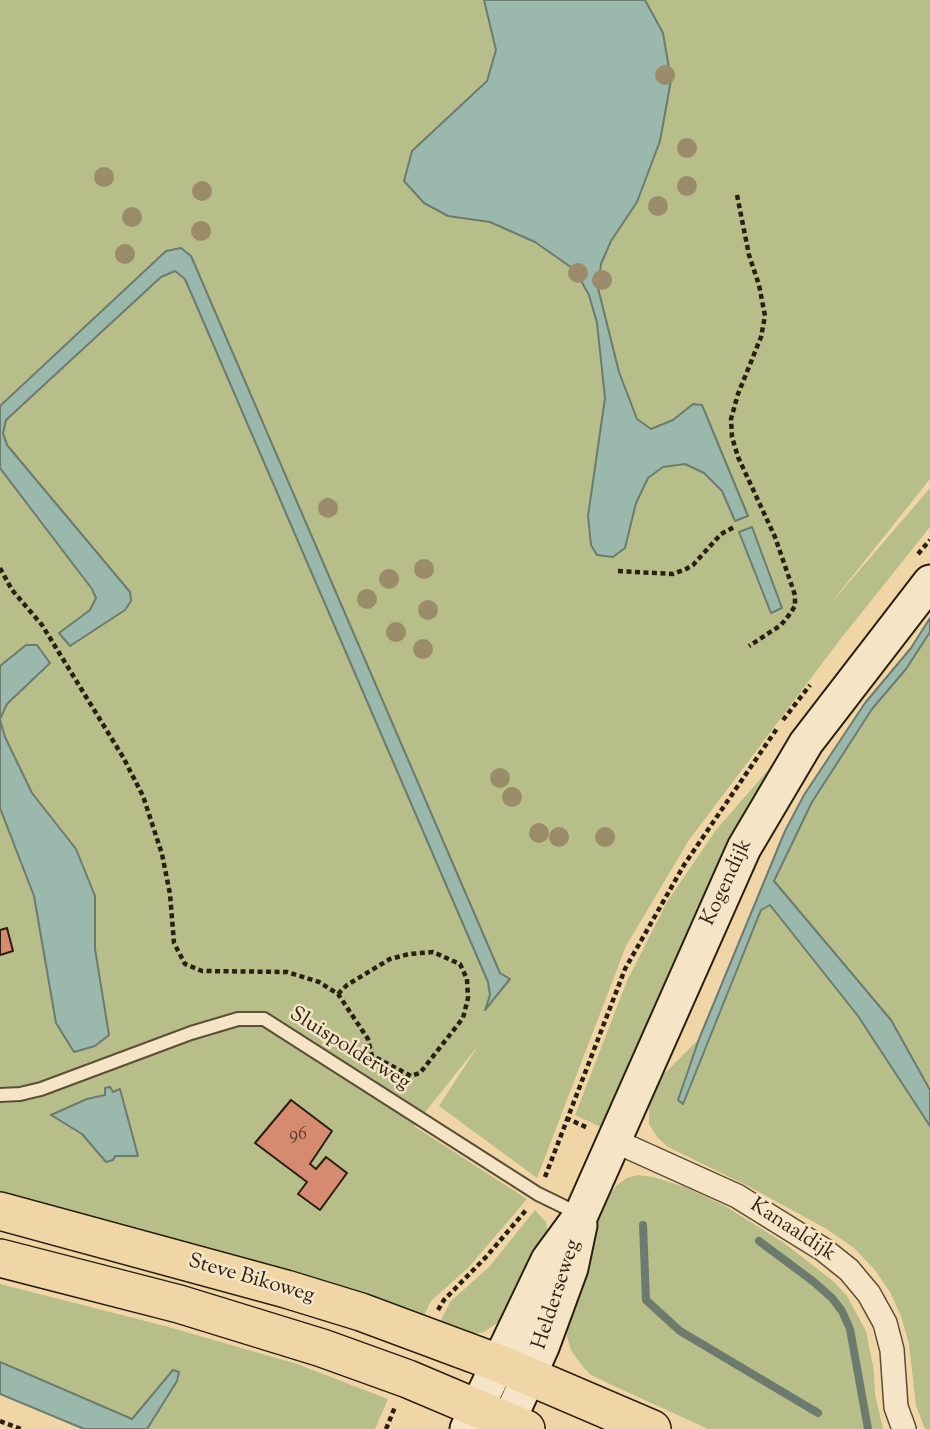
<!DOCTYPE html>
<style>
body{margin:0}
canvas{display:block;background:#f0d6a6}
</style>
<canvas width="930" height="1429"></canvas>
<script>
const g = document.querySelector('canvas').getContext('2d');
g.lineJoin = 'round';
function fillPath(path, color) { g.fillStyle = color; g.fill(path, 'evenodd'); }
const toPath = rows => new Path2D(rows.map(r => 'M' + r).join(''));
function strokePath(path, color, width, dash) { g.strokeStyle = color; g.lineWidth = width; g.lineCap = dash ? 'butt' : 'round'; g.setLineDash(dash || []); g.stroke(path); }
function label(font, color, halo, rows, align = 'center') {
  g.font = font + ' "Sorts Mill Goudy",serif'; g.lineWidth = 5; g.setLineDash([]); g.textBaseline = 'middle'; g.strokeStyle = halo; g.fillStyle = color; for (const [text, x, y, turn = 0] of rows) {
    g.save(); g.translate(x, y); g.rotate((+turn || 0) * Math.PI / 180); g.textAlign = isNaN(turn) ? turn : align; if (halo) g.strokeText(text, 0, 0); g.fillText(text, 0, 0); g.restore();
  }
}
const green = toPath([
 [0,0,930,0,930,479,827,608,930,488,930,527,839,641,689,840,626,946,537,1178,439,1106,478,1046,414,1126,527,1199,469,1267,431,1301,421,1322,0,1202],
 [930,632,930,1090,891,1020,774,881,812,802,872,709,906,669],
 [782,754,739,822,718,866,603,1128,575,1115,627,981,667,902,716,830],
 [770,905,858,1016,930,1126,930,1429,925,1429,916,1406,909,1344,901,1316,890,1292,875,1270,854,1248,825,1228,746,1185,668,1147,657,1137,649,1124,649,1098,655,1083,699,1039,678,1100,683,1103,761,909],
 [638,1175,653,1177,685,1187,725,1206,784,1243,833,1281,847,1296,866,1331,874,1371,875,1394,883,1429,708,1429,614,1386,591,1375,583,1367,571,1350,567,1336,567,1319,584,1254,607,1198,616,1186,627,1178],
 [535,1210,546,1222,548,1234,510,1314,484,1332,457,1337,436,1331,450,1302,489,1267],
 [0,1284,165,1326,297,1364,388,1399,375,1429,147,1429,177,1381,132,1419,0,1362]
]);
const water = toPath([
 [484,0,645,0,663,33,671,80,660,141,637,202,611,241,601,264,598,288,619,372,637,419,651,429,673,420,693,404,702,405,748,516,735,521,722,491,704,473,685,464,663,467,648,478,636,503,625,548,613,557,597,555,591,545,588,516,605,398,597,323,589,295,575,270,535,242,490,222,448,216,424,203,404,181,412,151,487,81,496,50,484,0],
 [181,248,191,256,500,973,510,979,485,1010,490,995,488,982,185,279,175,271,161,277,6,420,3,433,7,445,130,592,131,601,125,610,70,646,59,633,90,610,96,598,92,589,0,468,0,406,166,251,181,248],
 [752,527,782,608,771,613,739,532,752,527],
 [930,618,930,632,906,669,872,709,812,802,774,881,891,1020,930,1090,930,1126,858,1016,770,905,761,910,683,1104,678,1100,699,1039,785,831,804,795,865,703,911,648,930,618],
 [26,645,37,645,50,663,7,704,0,719,0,666,26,645],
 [0,720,5,737,32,793,76,849,95,896,95,949,109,1035,95,1046,74,1052,56,1023,34,896,0,808,0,720],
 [110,1087,113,1092,120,1089,138,1156,115,1156,113,1160,106,1162,82,1134,51,1115,87,1099,105,1095,105,1088,110,1087],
 [0,1362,132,1419,173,1370,179,1372,177,1381,147,1429,84,1429,0,1394,0,1362]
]);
const stream = toPath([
 [643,1225,646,1300,680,1331,818,1413],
 [759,1241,814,1282,832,1298,842,1311,850,1329,868,1429]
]);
const building = toPath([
 [7,928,13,951,0,955,0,930,7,928],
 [291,1100,332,1131,310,1164,316,1169,326,1157,347,1173,320,1210,298,1194,307,1182,255,1143,291,1100]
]);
const path = toPath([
 [737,195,749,255,759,285,765,316,761,337,738,394,731,419,732,437,738,457,775,537,795,595,795,606,789,615,781,625,749,646],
 [918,554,930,540],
 [0,568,12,590,42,625,123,757,143,796,162,854,170,894,174,943,185,964,202,971,287,972,319,982,338,994,368,1039,373,1061,371,1065],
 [618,571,673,574,686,569,693,565,721,534,736,526],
 [783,720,810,685],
 [338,994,347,985,390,959,409,954,433,952,460,964,467,979,468,998,463,1018,420,1073,411,1076,371,1055],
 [566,1118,588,1128],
 [545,1177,625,969,684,865,778,727],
 [438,1310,444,1300,486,1257,527,1209],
 [0,1421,21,1429],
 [386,1429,395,1407]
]);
const lane = toPath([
 [0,1095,20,1094,41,1089,191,1033,238,1019,264,1019,538,1194,579,1214]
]);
const street = toPath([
 [615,1141,737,1196,824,1250,849,1270,869,1294,885,1323,892,1350,896,1407,904,1429]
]);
const secondary = toPath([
 [467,1429,548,1260,581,1215,744,848,806,743,930,582],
 [505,1429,542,1347,571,1268,580,1225]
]);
const primary = toPath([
 [0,1211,286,1289,361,1312,498,1363,652,1429],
 [0,1258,179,1304,322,1348,408,1379,526,1429]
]);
const trees = [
 [665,75],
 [687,148],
 [104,177],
 [687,186],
 [202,191],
 [658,206],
 [132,217],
 [201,231],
 [125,254],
 [578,273],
 [602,280],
 [328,508],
 [424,569],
 [389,579],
 [367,599],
 [428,610],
 [396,632],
 [423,649],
 [500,778],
 [512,797],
 [539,833],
 [559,837],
 [605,837]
];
const numberNames = [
 ["96",298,1136]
];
const streetNames = [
 ["Kogendijk",728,883,-65],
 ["Sluispolderweg",349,1050,32],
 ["Kanaaldijk",792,1231,33],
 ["Steve Bikoweg",251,1280,16],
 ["Helderseweg",558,1295,-72]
];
fillPath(green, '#b7be89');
fillPath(water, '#9bb8ad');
strokePath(water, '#6d7b6f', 2);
strokePath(stream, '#6d7b6f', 8);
fillPath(building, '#d68b70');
strokePath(building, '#291f12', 2);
strokePath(lane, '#5b4d37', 16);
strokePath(street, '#5b4d37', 26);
strokePath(secondary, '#291f12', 37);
strokePath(primary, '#291f12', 40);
strokePath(path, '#291f12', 4.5, [5, 3.5]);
strokePath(lane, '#f5e4c5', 12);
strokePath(street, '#f5e4c5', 23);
strokePath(secondary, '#f5e4c5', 33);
strokePath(primary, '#f0d6a6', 37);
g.fillStyle = '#9a8c68';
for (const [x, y] of trees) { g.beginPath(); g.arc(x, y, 10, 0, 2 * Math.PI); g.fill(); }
label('18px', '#543a2a', null, numberNames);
label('21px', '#291f12', '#f5e4c5', streetNames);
</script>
